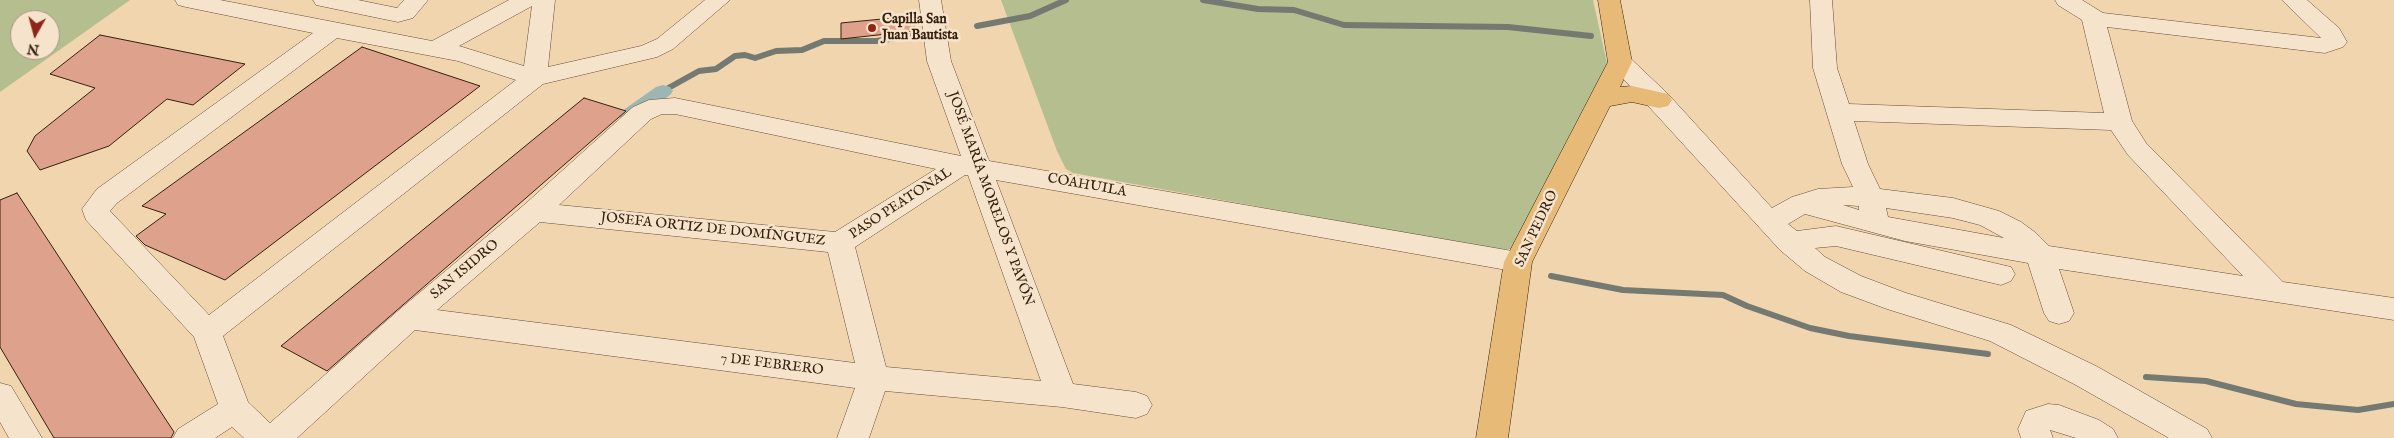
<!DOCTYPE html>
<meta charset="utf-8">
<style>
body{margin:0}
#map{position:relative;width:2394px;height:438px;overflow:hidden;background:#f0d5af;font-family:"IM FELL English",serif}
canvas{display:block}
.north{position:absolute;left:10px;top:10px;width:50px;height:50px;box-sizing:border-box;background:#f5e4cb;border:1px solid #a99680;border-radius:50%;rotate:187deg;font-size:14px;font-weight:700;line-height:20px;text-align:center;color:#37200f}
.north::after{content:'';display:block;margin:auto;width:18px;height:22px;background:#8f2418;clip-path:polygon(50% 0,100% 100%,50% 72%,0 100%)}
</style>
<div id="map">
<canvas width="2394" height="438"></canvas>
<div class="north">N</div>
</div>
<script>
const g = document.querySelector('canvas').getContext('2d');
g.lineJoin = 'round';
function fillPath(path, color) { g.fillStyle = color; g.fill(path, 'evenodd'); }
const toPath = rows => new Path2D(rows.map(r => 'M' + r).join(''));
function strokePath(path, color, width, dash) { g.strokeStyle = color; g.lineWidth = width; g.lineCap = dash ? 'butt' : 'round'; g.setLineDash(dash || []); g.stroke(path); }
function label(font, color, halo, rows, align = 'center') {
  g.font = font + ' "IM FELL English",serif'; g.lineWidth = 5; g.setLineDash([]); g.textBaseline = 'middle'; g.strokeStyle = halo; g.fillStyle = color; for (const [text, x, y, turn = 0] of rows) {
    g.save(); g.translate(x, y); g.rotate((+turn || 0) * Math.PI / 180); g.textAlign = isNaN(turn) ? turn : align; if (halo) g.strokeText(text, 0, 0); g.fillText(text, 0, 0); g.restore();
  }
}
const green = toPath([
 [0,0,130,0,0,92],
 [20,20,50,20,50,50,20,50],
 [1001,0,1593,0,1608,68,1511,249,1498,250,1073,173,1066,169,1057,151]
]);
const stream = toPath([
 [1203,0,1258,9,1294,10,1344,25,1508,27,1591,36],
 [977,26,1030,16,1066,0],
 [663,91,699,71,716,69,735,56,745,55,755,58,776,51,802,50,824,41,876,41,924,34],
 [1551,276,1623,290,1723,295,1747,306,1810,328,1849,336,1988,354],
 [2146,377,2206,381,2296,404,2358,410,2394,404]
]);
const canal = toPath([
 [663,85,670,87,673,91,670,95,636,121,629,122,622,121,619,116,622,111,656,87,663,85]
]);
const building = toPath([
 [913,16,915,31,841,39,841,23,913,16],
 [100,35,245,64,193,105,167,99,109,146,40,170,27,151,35,136,95,88,50,74,100,35],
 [362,47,480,86,225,280,145,245,136,236,166,214,142,206,362,47],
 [584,98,626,111,327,371,281,346,584,98],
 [17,193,174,432,171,438,54,438,0,347,0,200,17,193]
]);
const minor = toPath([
 [175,0,220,0,432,41,509,0,555,0,548,67,641,46,657,39,705,0,730,0,673,49,657,57,543,84,223,336,248,402,270,423,399,310,524,205,633,107,649,100,675,98,961,156,927,61,919,0,941,0,951,61,989,161,1518,252,1528,255,1532,262,1528,269,1518,272,996,180,1073,384,1136,392,1147,396,1152,405,1147,414,1136,418,1062,407,885,391,869,438,837,438,855,388,415,330,297,438,244,438,232,427,215,438,173,438,178,429,218,404,194,337,86,220,82,209,97,189,313,33,186,7,178,5,175,0],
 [532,6,524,66,459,46,532,6],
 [337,38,458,61,516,80,209,315,110,211,117,203,337,38],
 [662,114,675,114,936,169,835,232,559,205,651,119,662,114],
 [965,175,968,175,1041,381,886,367,855,247,965,175],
 [540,222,828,252,855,363,437,310,540,222],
 [313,0,358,0,397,8,404,0,428,0,413,18,398,22,316,5,313,0],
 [1810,0,1832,0,1837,68,1849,104,2104,113,2082,20,2058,5,2055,0,2082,0,2103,13,2321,38,2282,0,2307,0,2339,28,2347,42,2343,47,2325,53,2107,27,2132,121,2146,143,2283,282,2394,298,2394,320,2059,269,2074,313,2069,321,2059,324,2049,321,2044,313,2028,263,1905,241,1805,214,1788,224,1797,231,1836,226,2011,267,2015,274,2011,281,2001,285,1836,246,1815,248,1825,257,1861,276,1906,293,2011,325,2096,366,2207,429,2212,438,2169,438,2074,384,1990,341,1887,309,1841,292,1805,271,1780,250,1608,62,1611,57,1620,54,1629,57,1668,94,1772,208,1792,197,1818,189,1853,187,1842,164,1813,68,1810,0],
 [1854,121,2111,130,2128,155,2243,276,2049,246,2036,233,2021,222,1999,211,1953,198,1880,189,1868,164,1854,121],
 [1843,205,1859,206,1859,210,1843,205],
 [1886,208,1953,218,1980,225,2004,238,1888,217,1886,208],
 [0,383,11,386,42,438,9,438,0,422,0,383],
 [2048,404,2059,405,2099,420,2113,429,2118,438,2076,438,2050,430,2053,438,2021,438,2018,429,2026,411,2048,404]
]);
const major = toPath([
 [1598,0,1620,0,1632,62,1620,87,1632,86,1668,94,1672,100,1668,106,1659,108,1632,102,1610,106,1532,262,1508,438,1476,438,1504,262,1608,62,1598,0]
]);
const markers = [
 [872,28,5,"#8f2418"]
];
const poiNames = [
 ["Capilla San",882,20],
 ["Juan Bautista",882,36]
];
const streetNames = [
 ["COAHUILA",1087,186,10],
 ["JOSÉ MARÍA MORELOS Y PAVÓN",990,199,70],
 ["PASO PEATONAL",901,204,-33],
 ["SAN PEDRO",1537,229,-65],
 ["JOSEFA ORTIZ DE DOMÍNGUEZ",713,230,6],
 ["SAN ISIDRO",465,270,-40],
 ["7 DE FEBRERO",772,365,7]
];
fillPath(green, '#b4be8f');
strokePath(stream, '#747a72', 6);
fillPath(canal, '#9db6b4');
fillPath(building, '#dea18b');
strokePath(building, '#37200f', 1);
strokePath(minor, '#654d37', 1);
strokePath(major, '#37200f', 1);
fillPath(minor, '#f5e4cb');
fillPath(major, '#e8ba78');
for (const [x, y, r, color] of markers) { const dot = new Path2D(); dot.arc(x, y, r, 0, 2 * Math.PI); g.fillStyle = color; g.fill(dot); strokePath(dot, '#f5e4cb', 2); }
label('bold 14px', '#37200f', '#f5e4cb', poiNames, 'left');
label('14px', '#37200f', '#f5e4cb', streetNames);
</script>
